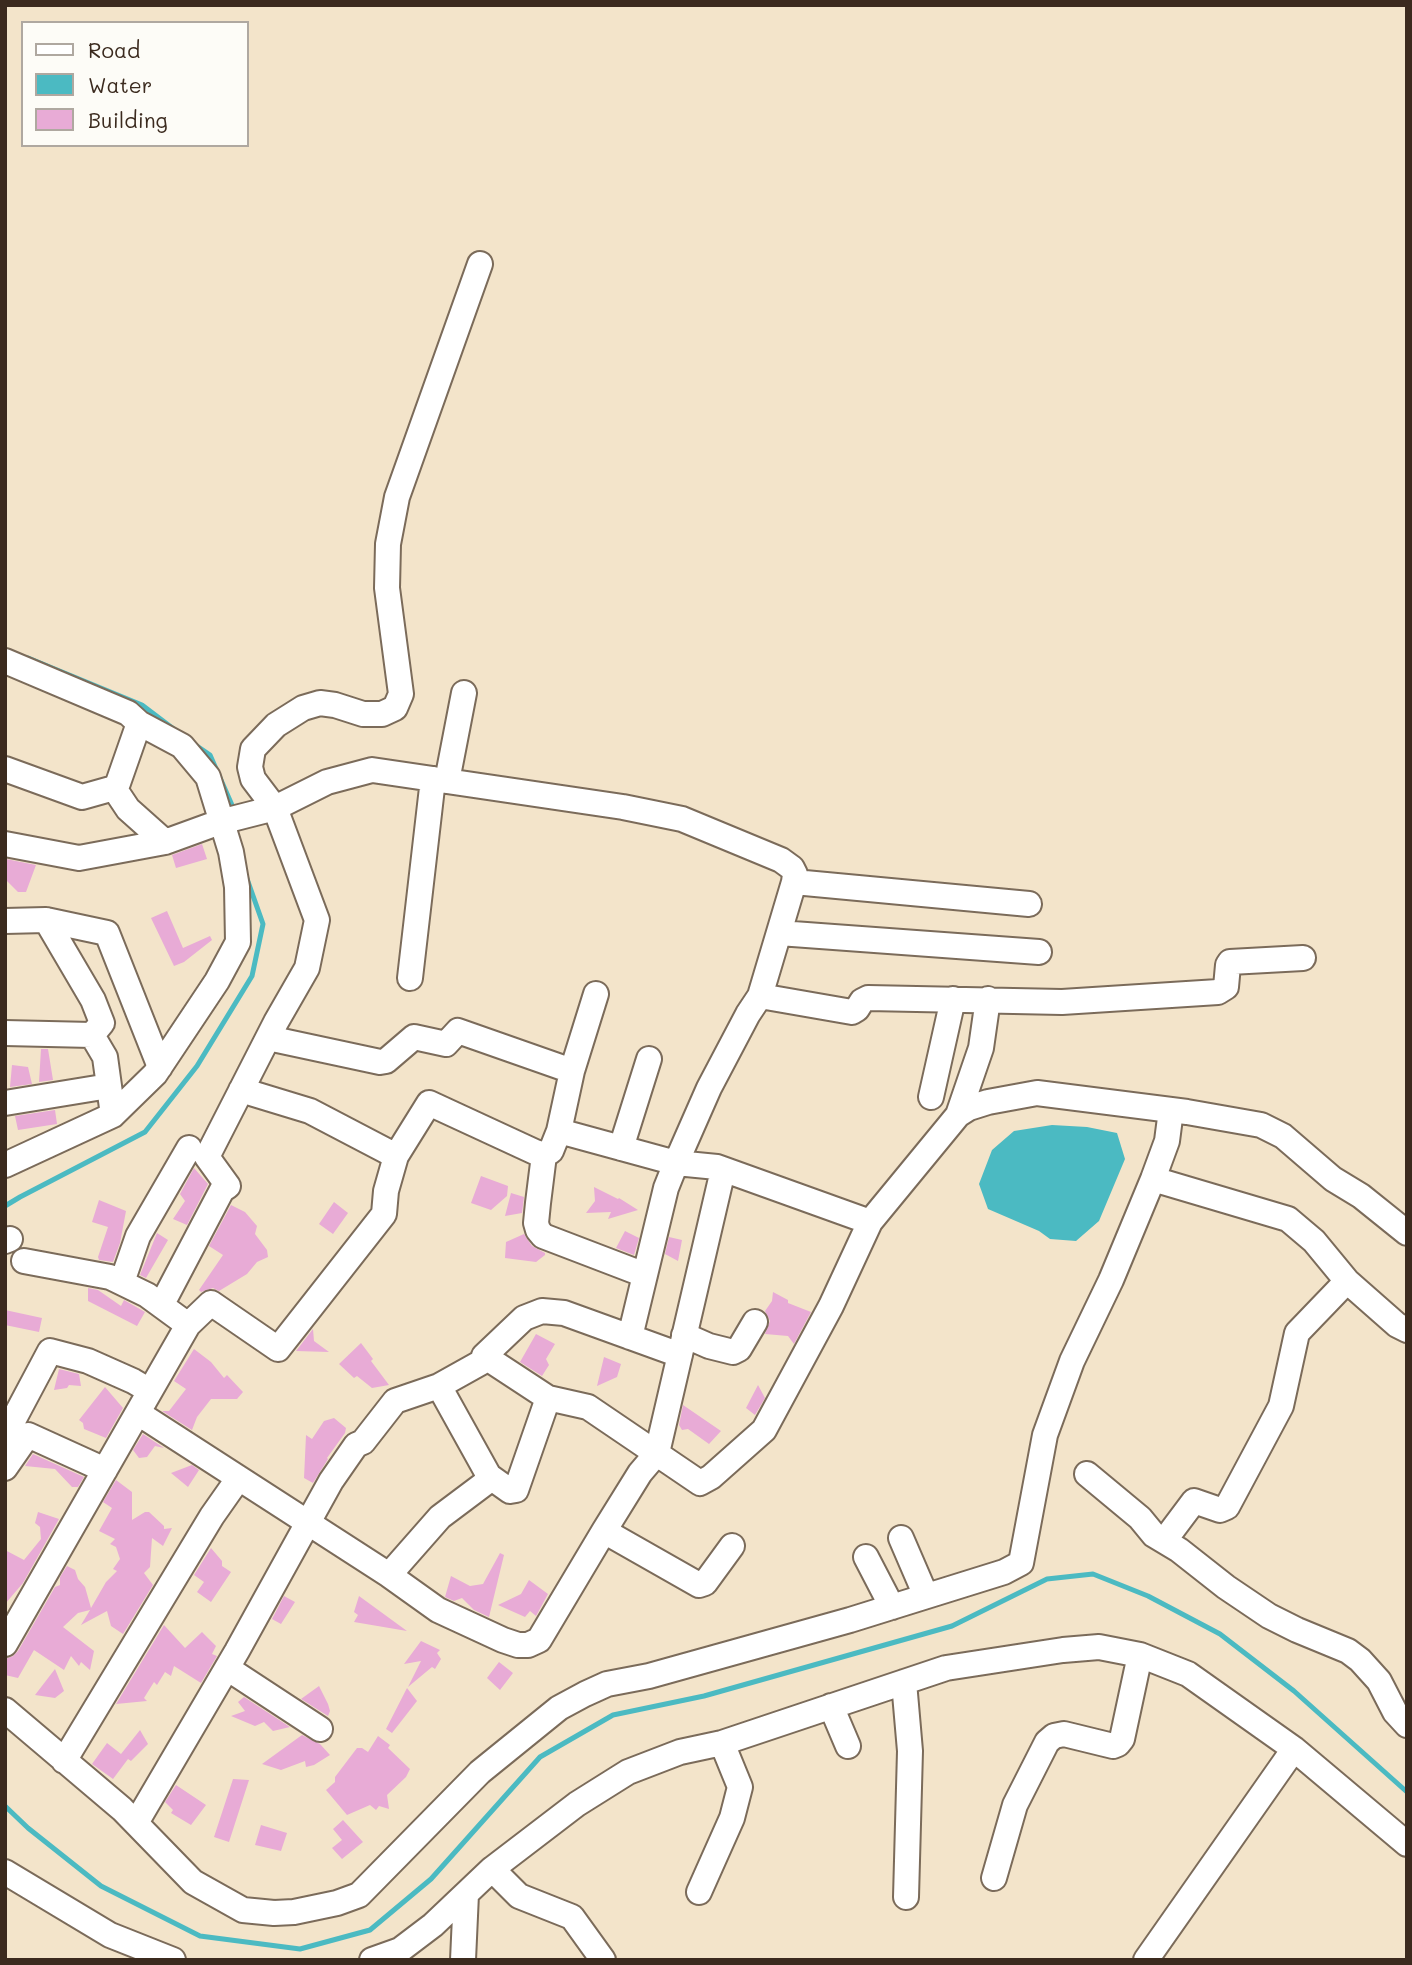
<!DOCTYPE html>
<style>
body{margin:0}
#map{position:relative;width:1412px;height:1965px;overflow:hidden;background:#f3e4ca;font-family:Mali,sans-serif}
canvas{display:block}
.frame{position:absolute;inset:0;border:7px solid #3b2a1e;pointer-events:none}
.legend{position:absolute;left:21px;top:21px;width:228px;height:126px;box-sizing:border-box;background:#fdfcf7;border:2px solid #afa8a0;margin:0;padding:9px 12px;list-style:none;font-size:21px;color:#3b2a1e}
.legend li{display:flex;align-items:center;gap:14px;height:35px}
.legend b{width:35px;border:2px solid #afa8a0}
</style>
<div id="map">
<canvas width="1412" height="1965"></canvas>
<div class="frame"></div>
<ul class="legend">
<li><b style="height:9px;background:#fff"></b>Road</li>
<li><b style="height:19px;background:#4bbac2"></b>Water</li>
<li><b style="height:19px;background:#e8abd6"></b>Building</li>
</ul>
</div>
<script>
const g = document.querySelector('canvas').getContext('2d');
g.lineJoin = 'round';
function fillPath(path, color) { g.fillStyle = color; g.fill(path, 'evenodd'); }
const toPath = rows => new Path2D(rows.map(r => 'M' + r).join(''));
function strokePath(path, color, width, dash) { g.strokeStyle = color; g.lineWidth = width; g.lineCap = dash ? 'butt' : 'round'; g.setLineDash(dash || []); g.stroke(path); }
const water = toPath([
 [1052,1125,1087,1127,1117,1133,1125,1159,1099,1221,1076,1241,1050,1239,1039,1231,988,1209,979,1184,992,1150,1014,1131]
]);
const stream = toPath([
 [28,658,142,705,175,730],
 [194,744,210,755,235,812],
 [5,1206,20,1197,145,1132,197,1066,252,976,263,924,246,876],
 [5,1806,28,1828,101,1886,200,1936,300,1949,370,1930,431,1879,540,1757,613,1715,704,1696,952,1626,1047,1579,1093,1574,1148,1596,1220,1634,1294,1691,1407,1792]
]);
const building = toPath([
 [202,844,207,859,176,868,172,855],
 [6,859,36,865,26,892,18,892,5,879],
 [167,911,183,948,210,936,212,940,184,962,174,966,151,918],
 [41,1049,48,1049,53,1080,39,1082],
 [12,1065,28,1067,32,1084,10,1087],
 [55,1110,57,1124,18,1130,15,1116],
 [194,1168,208,1184,187,1225,173,1219,185,1201,180,1194],
 [481,1176,508,1186,507,1196,491,1210,471,1203],
 [594,1187,618,1199,619,1198,638,1210,608,1219,611,1212,586,1213,595,1201],
 [511,1193,524,1197,522,1213,505,1216],
 [99,1200,126,1211,120,1243,113,1262,99,1260,98,1257,108,1227,92,1222],
 [334,1202,348,1213,333,1234,319,1224],
 [231,1205,245,1212,257,1226,255,1234,267,1250,268,1257,257,1262,247,1274,219,1291,213,1288,201,1292,199,1290,223,1255,209,1246],
 [625,1231,639,1238,634,1255,616,1248],
 [157,1233,168,1240,146,1278,140,1275],
 [524,1234,532,1246,545,1253,545,1255,536,1262,505,1258,506,1242],
 [669,1237,682,1240,678,1261,665,1254],
 [88,1288,98,1290,121,1306,124,1300,145,1312,137,1326,88,1301],
 [773,1292,788,1300,788,1303,811,1312,794,1344,788,1336,765,1334,770,1321,765,1311,772,1301],
 [5,1310,42,1318,39,1332,5,1325],
 [313,1329,314,1341,329,1352,296,1351],
 [536,1334,555,1344,546,1359,549,1365,542,1376,520,1362],
 [361,1343,373,1359,371,1361,389,1385,372,1388,357,1376,354,1378,339,1364],
 [194,1349,211,1362,224,1378,227,1375,243,1392,237,1399,211,1399,197,1417,192,1430,162,1411,169,1411,186,1389,174,1381],
 [604,1357,621,1364,617,1377,597,1386],
 [59,1369,79,1374,81,1386,69,1385,67,1388,54,1390],
 [758,1385,765,1398,755,1415,746,1408],
 [105,1387,123,1408,106,1438,84,1429,83,1423,79,1420],
 [683,1405,721,1431,709,1444,688,1429,682,1430,679,1425],
 [334,1418,346,1428,345,1433,327,1458,328,1459,313,1483,304,1478,306,1435,312,1439,324,1421],
 [143,1434,164,1448,155,1446,147,1457,139,1458,133,1450],
 [33,1454,84,1477,78,1487,72,1487,55,1469,25,1466],
 [192,1465,199,1470,188,1487,171,1473],
 [116,1480,132,1492,132,1520,145,1512,149,1512,164,1526,164,1529,172,1528,163,1546,152,1538,150,1567,144,1573,153,1585,123,1634,111,1626,107,1611,81,1625,90,1610,78,1613,63,1627,94,1651,90,1670,81,1662,79,1666,71,1656,64,1670,34,1650,18,1678,5,1675,5,1659,13,1656,18,1651,55,1587,60,1585,60,1577,67,1566,75,1570,78,1579,85,1587,91,1608,106,1582,117,1571,113,1569,120,1559,116,1547,110,1544,115,1539,99,1531,112,1508,103,1502],
 [38,1512,59,1519,23,1583,5,1604,5,1550,24,1560,41,1539,40,1527,35,1523],
 [211,1548,222,1561,222,1566,231,1572,211,1602,197,1592,204,1582,194,1575],
 [500,1553,504,1555,489,1617,474,1610,462,1598,454,1601,445,1597,451,1576,470,1586,483,1584],
 [529,1580,548,1594,536,1616,530,1611,525,1617,498,1605,521,1594],
 [284,1596,295,1602,281,1624,272,1619],
 [359,1596,407,1631,354,1622,358,1615,354,1612],
 [164,1625,185,1648,202,1632,216,1646,212,1654,217,1656,201,1683,174,1666,171,1676,165,1672,157,1685,154,1682,144,1698,147,1701,116,1704],
 [421,1641,440,1650,437,1653,441,1659,435,1669,432,1667,408,1687,421,1661,404,1664],
 [499,1662,513,1673,500,1690,487,1678],
 [55,1669,64,1691,55,1698,35,1695],
 [319,1686,328,1704,330,1711,328,1716,301,1699],
 [407,1688,417,1701,392,1733,386,1729],
 [244,1697,290,1727,273,1731,264,1722,255,1726,231,1716,245,1711,238,1702],
 [140,1730,148,1744,131,1761,128,1759,113,1779,92,1764,107,1743,121,1754],
 [302,1735,320,1744,330,1755,314,1765,306,1767,305,1761,281,1770,262,1764],
 [378,1736,390,1745,388,1748,410,1769,406,1777,387,1795,389,1809,379,1806,376,1810,370,1805,347,1815,326,1790,335,1782,335,1777,357,1748,362,1748,368,1752],
 [233,1779,249,1780,229,1842,214,1837],
 [176,1785,206,1805,191,1825,171,1813,173,1810,165,1802],
 [343,1820,363,1842,342,1859,332,1848,342,1840,333,1829],
 [261,1825,287,1833,281,1851,255,1845]
]);
const minor = toPath([
 [5,661,128,713,139,723,182,746,208,777,231,852,237,887,238,942,217,981,155,1074,113,1115,5,1165],
 [5,769,82,797,114,788,128,809,165,842],
 [447,781,464,693],
 [114,788,118,783,139,723],
 [5,844,79,858,165,842,220,822,275,808,253,779,250,767,253,749,276,725,303,708,320,703,335,705,363,714,382,714,395,708,401,694,387,588,388,544,397,497,480,264],
 [794,882,1029,904],
 [46,920,107,933,160,1067],
 [5,921,46,920,93,1000,102,1023,92,1035,105,1057,113,1115],
 [779,933,1039,952],
 [410,978,433,779],
 [760,996,852,1012,857,1009,862,1001,868,998,1062,1002,1218,992,1226,987,1228,965,1230,962,1303,958],
 [5,1033,92,1035],
 [268,1038,380,1062,386,1061,414,1037,446,1044,458,1031,572,1071],
 [241,1090,310,1111,396,1156],
 [931,1097,953,999],
 [5,1103,109,1086],
 [958,1115,981,1048,988,999],
 [559,1131,676,1163,666,1188,630,1337],
 [621,1148,649,1059],
 [544,1155,538,1203,536,1223,538,1230,543,1236,645,1275],
 [1153,1179,1288,1219,1314,1241,1347,1281,1397,1325,1407,1330],
 [5,1241,10,1239],
 [122,1282,138,1236,189,1148],
 [162,1304,222,1190,228,1186,207,1157,276,1022,307,968,317,920,275,808,327,782,372,770,623,807,682,819,781,860,792,868,795,874,794,882,760,996,748,1014,709,1088,676,1163,717,1167,870,1222],
 [188,1325,211,1303,278,1349,384,1214,386,1191,396,1156,429,1103,535,1152,544,1155,551,1151,559,1131,572,1071,596,994],
 [684,1335,709,1346,733,1352,739,1349,755,1322],
 [484,1356,548,1398,588,1407,700,1483,711,1477,764,1430,831,1306,870,1222,958,1115,969,1108,988,1102,1037,1093,1187,1112,1261,1125,1283,1136,1333,1179,1361,1196,1407,1233],
 [138,1413,389,1575,438,1610,503,1640,518,1645,528,1645,539,1640,604,1531,640,1473,657,1453,723,1170],
 [7,1432,50,1351,88,1361,133,1381,150,1391],
 [5,1468,28,1435,105,1470],
 [1087,1474,1140,1518,1154,1535,1179,1550,1226,1587,1269,1616,1297,1630,1348,1651,1360,1660,1379,1681,1395,1712,1407,1725],
 [489,1476,510,1491,516,1490,548,1398],
 [604,1531,699,1585,705,1583,732,1546],
 [901,1538,926,1596],
 [1164,1541,1194,1501,1220,1510,1227,1507,1281,1406,1297,1333,1347,1281],
 [866,1557,892,1607],
 [389,1575,440,1517,488,1481,489,1476,439,1386],
 [5,1644,188,1325,147,1295,110,1277,24,1261],
 [227,1668,320,1729],
 [904,1682,910,1751,906,1897],
 [831,1706,848,1746],
 [5,1710,122,1809,193,1882,243,1910,274,1913,294,1912,337,1903,359,1895,480,1772,559,1708,585,1694,607,1684,649,1676,850,1620,1004,1572,1021,1563,1045,1435,1072,1361,1111,1280,1153,1179,1167,1141,1171,1110],
 [64,1761,212,1516,238,1479],
 [136,1823,237,1651,331,1481,356,1445,363,1442,395,1401,439,1386,482,1362,484,1356,524,1318,542,1311,564,1313,680,1355],
 [492,1869,519,1896,572,1917,603,1960],
 [5,1872,110,1935,173,1960],
 [994,1878,1015,1805,1047,1742,1054,1736,1064,1734,1113,1746,1118,1744,1122,1739,1140,1655],
 [699,1892,732,1818,740,1787,722,1743],
 [372,1960,400,1950,433,1925,492,1869,577,1804,628,1772,680,1752,722,1743,946,1668,1063,1650,1099,1647,1140,1655,1188,1674,1294,1749,1407,1844],
 [463,1960,466,1894],
 [1146,1960,1294,1749]
]);
fillPath(water, '#4bbac2');
strokePath(stream, '#4bbac2', 5);
fillPath(building, '#e8abd6');
strokePath(minor, '#7b6b5a', 28);
strokePath(minor, '#fff', 24);
</script>
